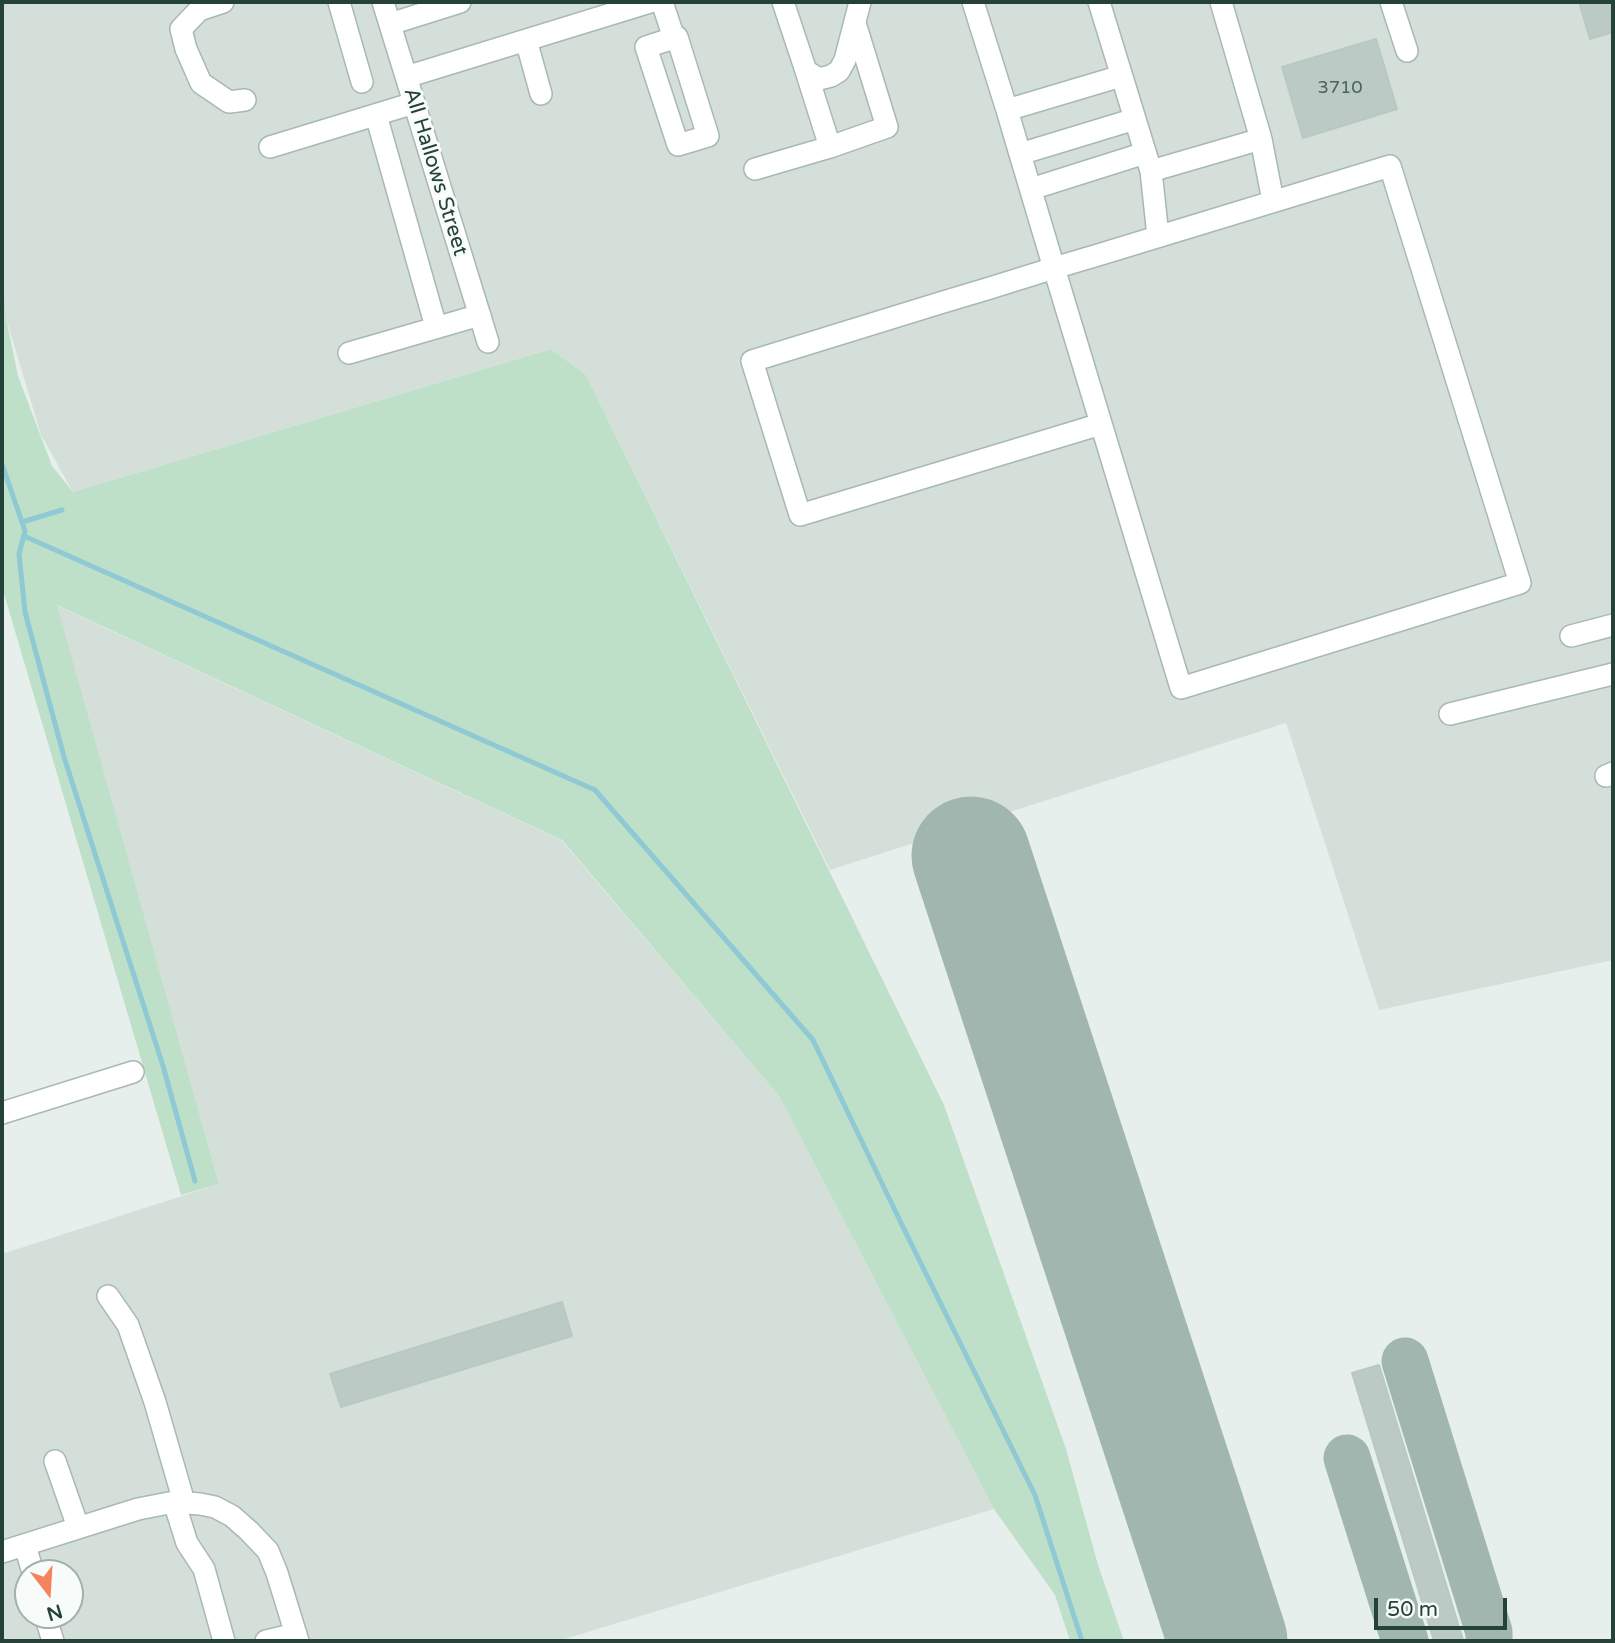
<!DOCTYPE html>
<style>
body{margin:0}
#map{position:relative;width:1615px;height:1643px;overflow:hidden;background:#e6efeb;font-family:"Varela Round",sans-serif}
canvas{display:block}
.frame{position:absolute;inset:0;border:4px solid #24423a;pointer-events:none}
.north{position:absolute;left:14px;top:1559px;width:70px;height:70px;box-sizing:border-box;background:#f7fbf9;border:2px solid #a3b1ad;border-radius:50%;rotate:163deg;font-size:19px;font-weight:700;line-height:28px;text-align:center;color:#24423a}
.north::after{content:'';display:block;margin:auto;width:24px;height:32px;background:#f4845f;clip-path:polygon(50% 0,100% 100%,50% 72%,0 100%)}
.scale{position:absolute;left:1374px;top:1598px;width:133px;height:32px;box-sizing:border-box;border:4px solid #24423a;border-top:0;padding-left:9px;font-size:21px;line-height:24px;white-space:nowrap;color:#24423a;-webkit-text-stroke:5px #f7fbf9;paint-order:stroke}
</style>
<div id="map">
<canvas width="1615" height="1643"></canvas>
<div class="frame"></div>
<div class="north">N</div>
<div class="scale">50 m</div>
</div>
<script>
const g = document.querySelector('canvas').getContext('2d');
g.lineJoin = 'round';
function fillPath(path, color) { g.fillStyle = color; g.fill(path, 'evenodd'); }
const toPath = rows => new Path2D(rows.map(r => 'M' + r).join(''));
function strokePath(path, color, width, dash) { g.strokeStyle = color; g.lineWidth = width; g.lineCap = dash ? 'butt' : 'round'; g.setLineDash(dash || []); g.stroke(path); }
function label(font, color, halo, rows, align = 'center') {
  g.font = font + ' "Varela Round",sans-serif'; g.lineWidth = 6; g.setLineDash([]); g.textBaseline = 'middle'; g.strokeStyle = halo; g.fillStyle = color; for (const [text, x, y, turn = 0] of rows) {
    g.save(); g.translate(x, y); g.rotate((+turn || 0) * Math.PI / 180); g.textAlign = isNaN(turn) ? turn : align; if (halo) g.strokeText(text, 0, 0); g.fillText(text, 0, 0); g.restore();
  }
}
const built = toPath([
 [2,2,1613,2,1613,960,1379,1010,1286,723,830,870,586,375,551,349,73,492,41,435,6,318,2,259],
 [56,605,561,840,779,1096,994,1509,558,1641,2,1641,2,1254,219,1184],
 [28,1573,70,1573,70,1615,28,1615]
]);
const green = toPath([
 [2,260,6,318,18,376,52,466,73,492,551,349,586,375,944,1105,1066,1449,1098,1565,1124,1641,1070,1641,1055,1595,994,1509,779,1096,562,840,57,605,219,1184,181,1195,2,587]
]);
const stream = toPath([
 [2,464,25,531,19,554,25,612,64,757,163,1066,195,1181],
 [22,522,62,510],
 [24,536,595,790,813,1040,903,1227,1035,1495,1082,1641]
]);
const taxiway = toPath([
 [1405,1361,1489,1632,1489,1641],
 [1347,1458,1405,1641]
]);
const runway = toPath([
 [971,856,1228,1641]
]);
const building = toPath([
 [1579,2,1613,2,1613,32,1590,39,1579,2],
 [1376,39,1397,109,1303,138,1282,67,1376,39],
 [562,1302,572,1336,341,1407,330,1374,562,1302],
 [1379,1365,1463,1640,1460,1641,1434,1641,1352,1373,1379,1365]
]);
const minor = toPath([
 [223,2,199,10,181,29,186,49,201,83,229,102,245,100],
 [339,2,362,82],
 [383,2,488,342],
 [662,2,674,38],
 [783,2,806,71,819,79,831,76,839,71,845,60,860,2],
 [973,2,1007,110,1121,76],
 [1099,2,1151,171,1261,139,1221,2],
 [1391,2,1407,51],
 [390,24,460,2],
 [677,37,708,136,678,145,646,47,677,37],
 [526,40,541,94],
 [406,77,650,2],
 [1007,110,1020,154,1054,268,1181,688,1520,583,1390,166,1098,255,1054,268,990,288,940,303,752,361,800,515,1101,424],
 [376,115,436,327],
 [1261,139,1273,201],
 [270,147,414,103],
 [830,147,887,127,855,23],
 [1020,154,1135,119],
 [755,169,830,147,806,71],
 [1151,171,1158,236],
 [1031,189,1145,153],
 [349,353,480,315],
 [1571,636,1613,625],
 [1450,714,1613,674],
 [1606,776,1613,773],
 [2,1113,133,1072],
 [108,1296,128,1325,155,1402,184,1502],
 [55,1461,78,1527],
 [174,1502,187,1543,204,1569,224,1641],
 [25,1545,33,1573],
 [2,1552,138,1509,174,1502,200,1504,215,1507,232,1516,249,1531,268,1551,277,1573,298,1641],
 [45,1615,53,1641],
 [266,1641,296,1634]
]);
const numberNames = [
 ["3710",1340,88]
];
const streetNames = [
 ["All Hallows Street",435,172,73]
];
fillPath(built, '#d4dfda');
fillPath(green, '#bfe0c8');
strokePath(stream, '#8ec9d4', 5);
strokePath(taxiway, '#a2b6b0', 47);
strokePath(runway, '#a2b6b0', 119);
fillPath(building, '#bbcac4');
strokePath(building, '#b8c9c2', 2);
strokePath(minor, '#a8b8b2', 24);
strokePath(minor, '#fff', 21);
label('18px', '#4a645c', null, numberNames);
label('21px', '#24423a', '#f7fbf9', streetNames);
</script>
